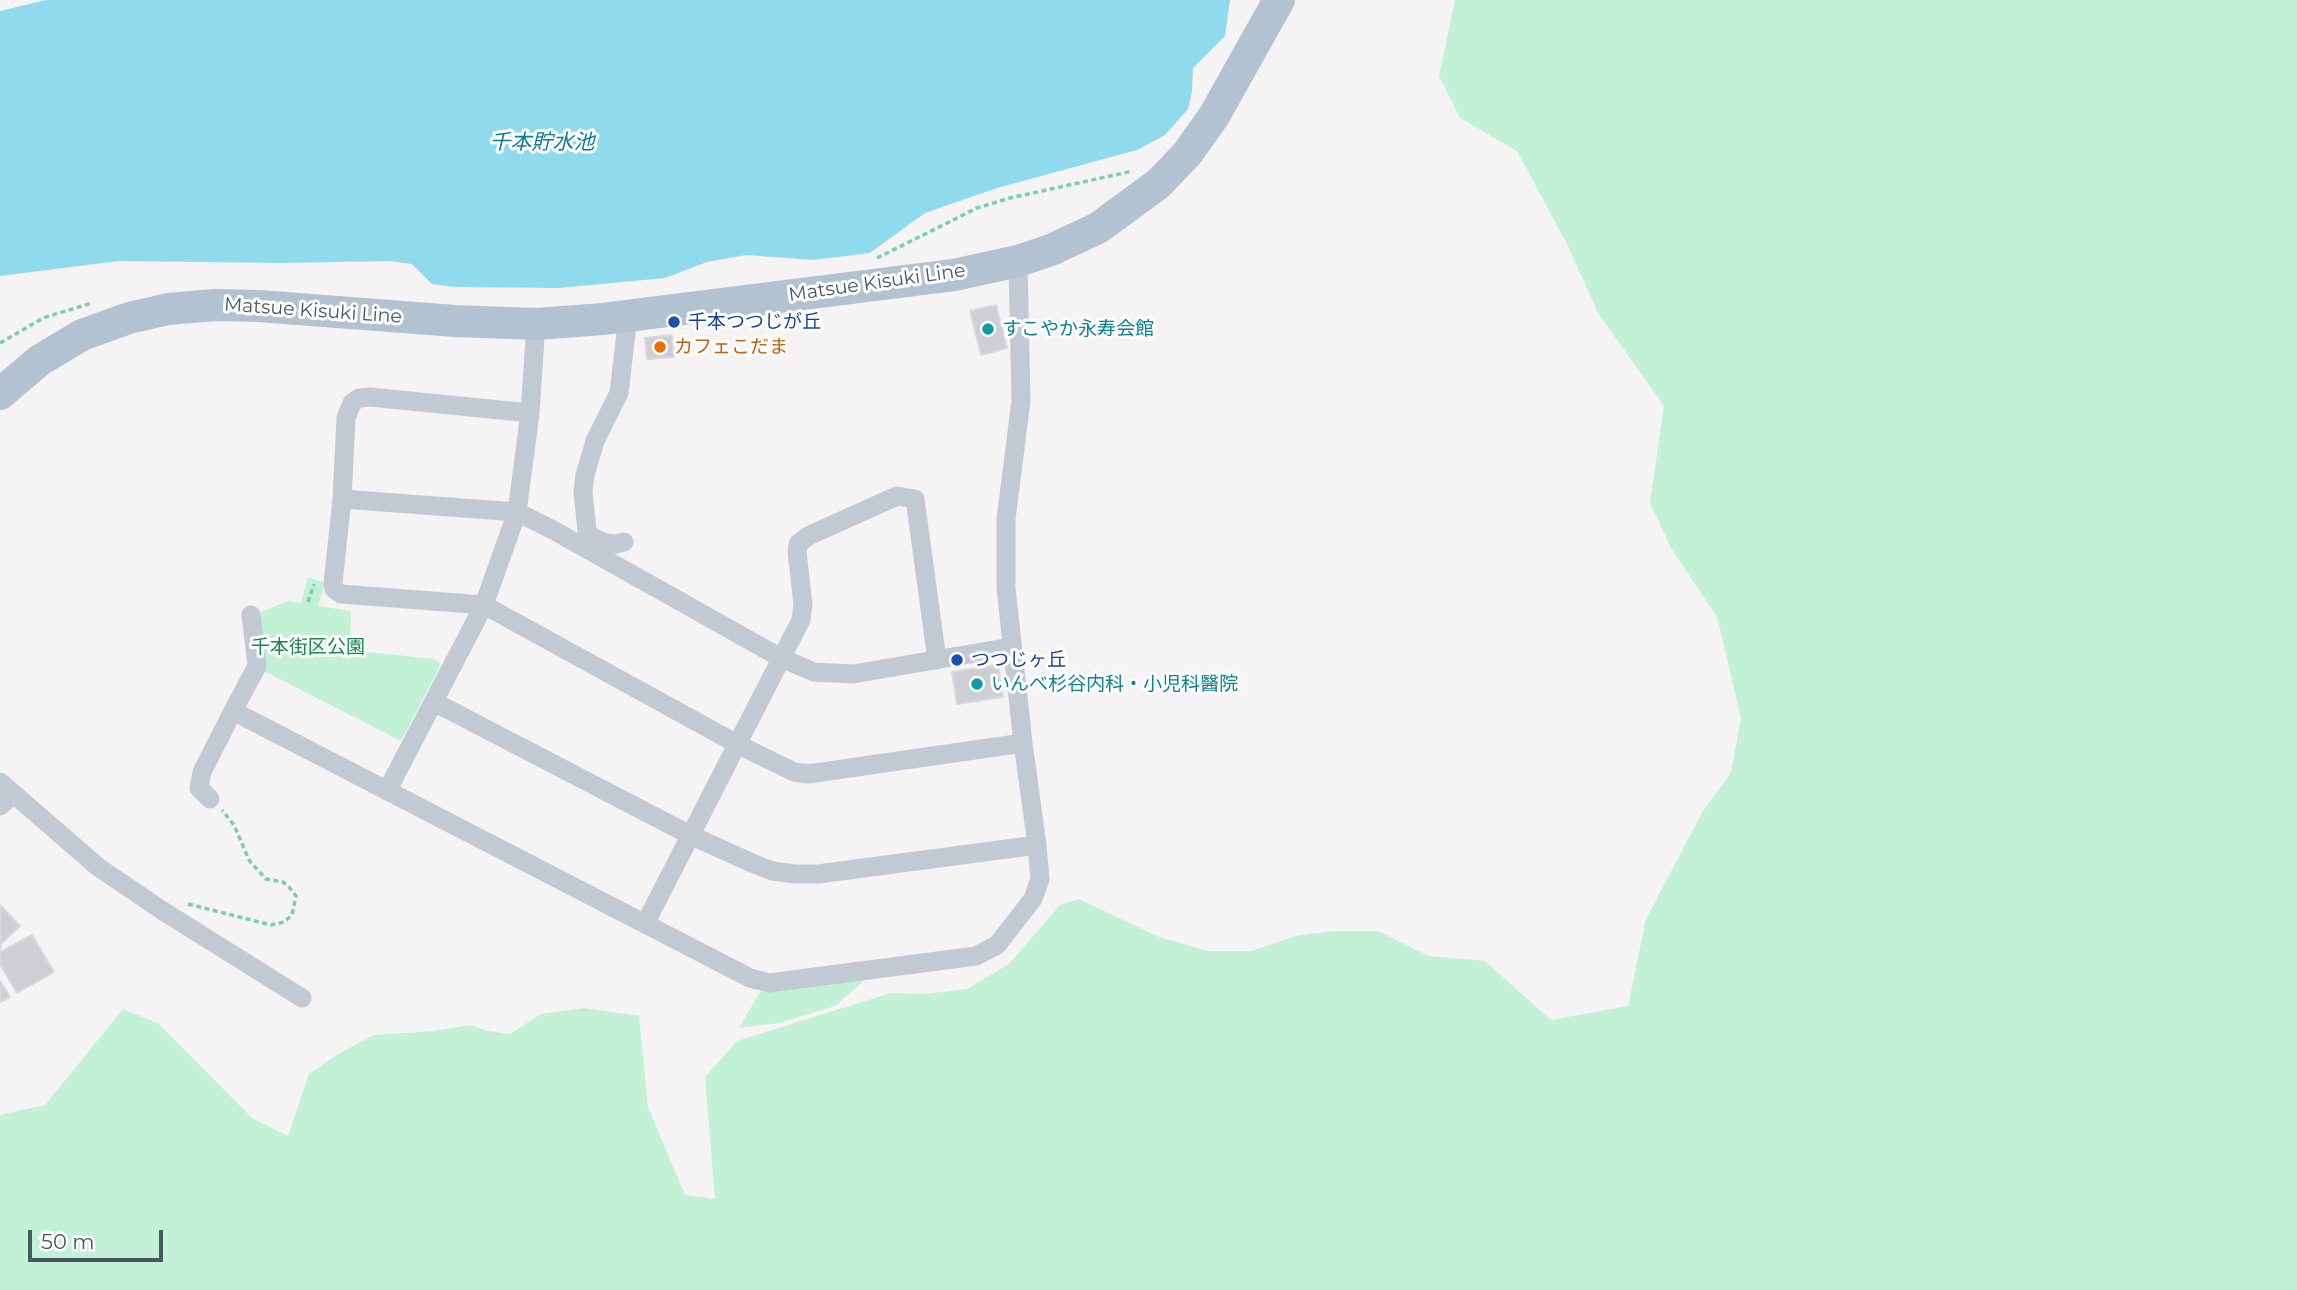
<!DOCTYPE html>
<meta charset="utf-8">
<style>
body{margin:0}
#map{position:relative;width:2297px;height:1290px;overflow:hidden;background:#f5f3f3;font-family:Montserrat,sans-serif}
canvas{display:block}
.scale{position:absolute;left:28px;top:1230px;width:135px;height:32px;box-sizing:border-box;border:4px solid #4a5661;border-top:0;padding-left:9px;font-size:21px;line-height:24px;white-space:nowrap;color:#4a5661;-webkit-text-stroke:5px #fff;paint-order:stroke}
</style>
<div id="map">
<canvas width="2297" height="1290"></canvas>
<div class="scale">50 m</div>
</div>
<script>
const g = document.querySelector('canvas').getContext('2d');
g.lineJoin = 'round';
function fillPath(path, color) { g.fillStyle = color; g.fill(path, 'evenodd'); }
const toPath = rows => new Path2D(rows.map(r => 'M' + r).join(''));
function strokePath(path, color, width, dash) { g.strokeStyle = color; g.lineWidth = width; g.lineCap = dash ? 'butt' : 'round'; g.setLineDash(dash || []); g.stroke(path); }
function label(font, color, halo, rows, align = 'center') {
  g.font = font + ' Montserrat,"Noto Sans JP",sans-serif'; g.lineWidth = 6; g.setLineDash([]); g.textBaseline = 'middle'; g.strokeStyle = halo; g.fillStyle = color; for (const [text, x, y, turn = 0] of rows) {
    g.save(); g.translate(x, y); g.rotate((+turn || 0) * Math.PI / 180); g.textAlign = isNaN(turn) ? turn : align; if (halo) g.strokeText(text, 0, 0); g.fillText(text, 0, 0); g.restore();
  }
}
const green = toPath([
 [1455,0,2297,0,2297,1290,0,1290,0,1115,45,1105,123,1009,159,1024,252,1118,288,1136,309,1074,338,1054,374,1035,435,1031,470,1025,488,1031,510,1034,541,1014,584,1008,639,1016,648,1107,685,1195,715,1199,705,1077,737,1041,891,993,925,994,967,989,1009,964,1060,905,1079,899,1159,937,1208,951,1252,951,1295,936,1333,931,1378,931,1429,956,1485,961,1551,1020,1628,1006,1646,919,1703,811,1731,773,1741,718,1717,617,1671,548,1650,503,1664,406,1598,313,1568,246,1517,151,1460,118,1439,76],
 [308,577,325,583,318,606,351,611,350,650,434,659,441,664,401,741,264,671,259,613,288,601,301,603],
 [866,979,835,1006,779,1023,739,1028,760,992]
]);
const water = toPath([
 [46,0,1230,0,1225,36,1193,68,1192,92,1188,109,1165,135,1137,150,997,188,925,213,870,253,813,260,746,255,707,262,665,278,559,288,455,287,432,284,412,264,389,261,282,263,119,261,0,276,0,11]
]);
const building = toPath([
 [996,305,1007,348,981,355,970,311,996,305],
 [672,335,674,357,647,359,645,338,672,335],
 [998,665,1003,697,957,704,952,672,998,665],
 [0,905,20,926,2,943,0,949,0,905],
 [32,935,54,972,17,993,0,964,0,952,32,935],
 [0,981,10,997,0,1002,0,981]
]);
const path = toPath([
 [877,258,977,208,1010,198,1133,171],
 [0,343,43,318,92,303],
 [308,602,314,584],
 [188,904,271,925,284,922,292,915,296,896,289,887,283,882,266,879,255,867,249,860,234,825,222,810]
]);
const minor = toPath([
 [342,499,346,418,352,403,359,398,370,397,530,413],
 [624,542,616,544,605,543,592,537,587,531,583,492,585,475,595,441,619,393,628,316],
 [251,615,257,666,233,711,750,978,769,983,976,956,997,945,1033,899,1040,879,1037,845],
 [1011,647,853,674,814,672,781,658,553,530,517,512,342,499,333,583,334,589,341,594,484,605,737,744,794,772,808,774,1023,743,1006,588,1006,519,1021,401,1018,261],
 [434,702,690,835,752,863,772,871,795,874,818,874,1037,845,1023,743],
 [0,782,98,867,163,911,302,998],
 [387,791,484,605,517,512,530,413,536,324],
 [210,799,199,788,202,772,233,711],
 [0,806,14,794],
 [646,922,801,620,803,604,797,552,798,544,808,536,897,496,915,499,937,660]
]);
const primary = toPath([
 [0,394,40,360,82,335,129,318,168,309,215,305,259,306,455,321,536,324,603,319,954,275,1018,261,1051,250,1098,228,1158,184,1187,154,1214,116,1279,0]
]);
const markers = [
 [674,322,7,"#1a4fb4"],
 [988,329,7,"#0f9aa8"],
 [660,347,7,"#e8710a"],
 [957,660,7,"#1a4fb4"],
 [977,684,7,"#0f9aa8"]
];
const streetNames = [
 ["Matsue Kisuki Line",877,283,-8],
 ["Matsue Kisuki Line",313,311,4]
];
const transitNames = [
 ["千本つつじが丘",688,322],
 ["つつじヶ丘",971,660]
];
const cultureNames = [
 ["すこやか永寿会館",1002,329],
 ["いんべ杉谷内科・小児科醫院",991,684]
];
const foodNames = [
 ["カフェこだま",674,347]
];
const parkNames = [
 ["千本街区公園",308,647]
];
const waterNames = [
 ["千本貯水池",542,143]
];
fillPath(green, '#c3f1d5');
fillPath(water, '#90daee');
fillPath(building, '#cdcfd5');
strokePath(building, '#d7d9de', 2);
strokePath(path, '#7ad0a6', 3.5, [5, 3.5]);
strokePath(minor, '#c1cad2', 19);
strokePath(primary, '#b3c2d1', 32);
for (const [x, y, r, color] of markers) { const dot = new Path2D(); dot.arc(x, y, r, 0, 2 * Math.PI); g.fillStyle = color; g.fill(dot); strokePath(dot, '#fff', 2.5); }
label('19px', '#4a5661', '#fff', streetNames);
label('19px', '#164399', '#fff', transitNames, 'left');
label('19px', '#0d838f', '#fff', cultureNames, 'left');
label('19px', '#c56008', '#fff', foodNames, 'left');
label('19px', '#17864f', '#fff', parkNames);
label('italic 21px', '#0c7c9b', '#fff', waterNames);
</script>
